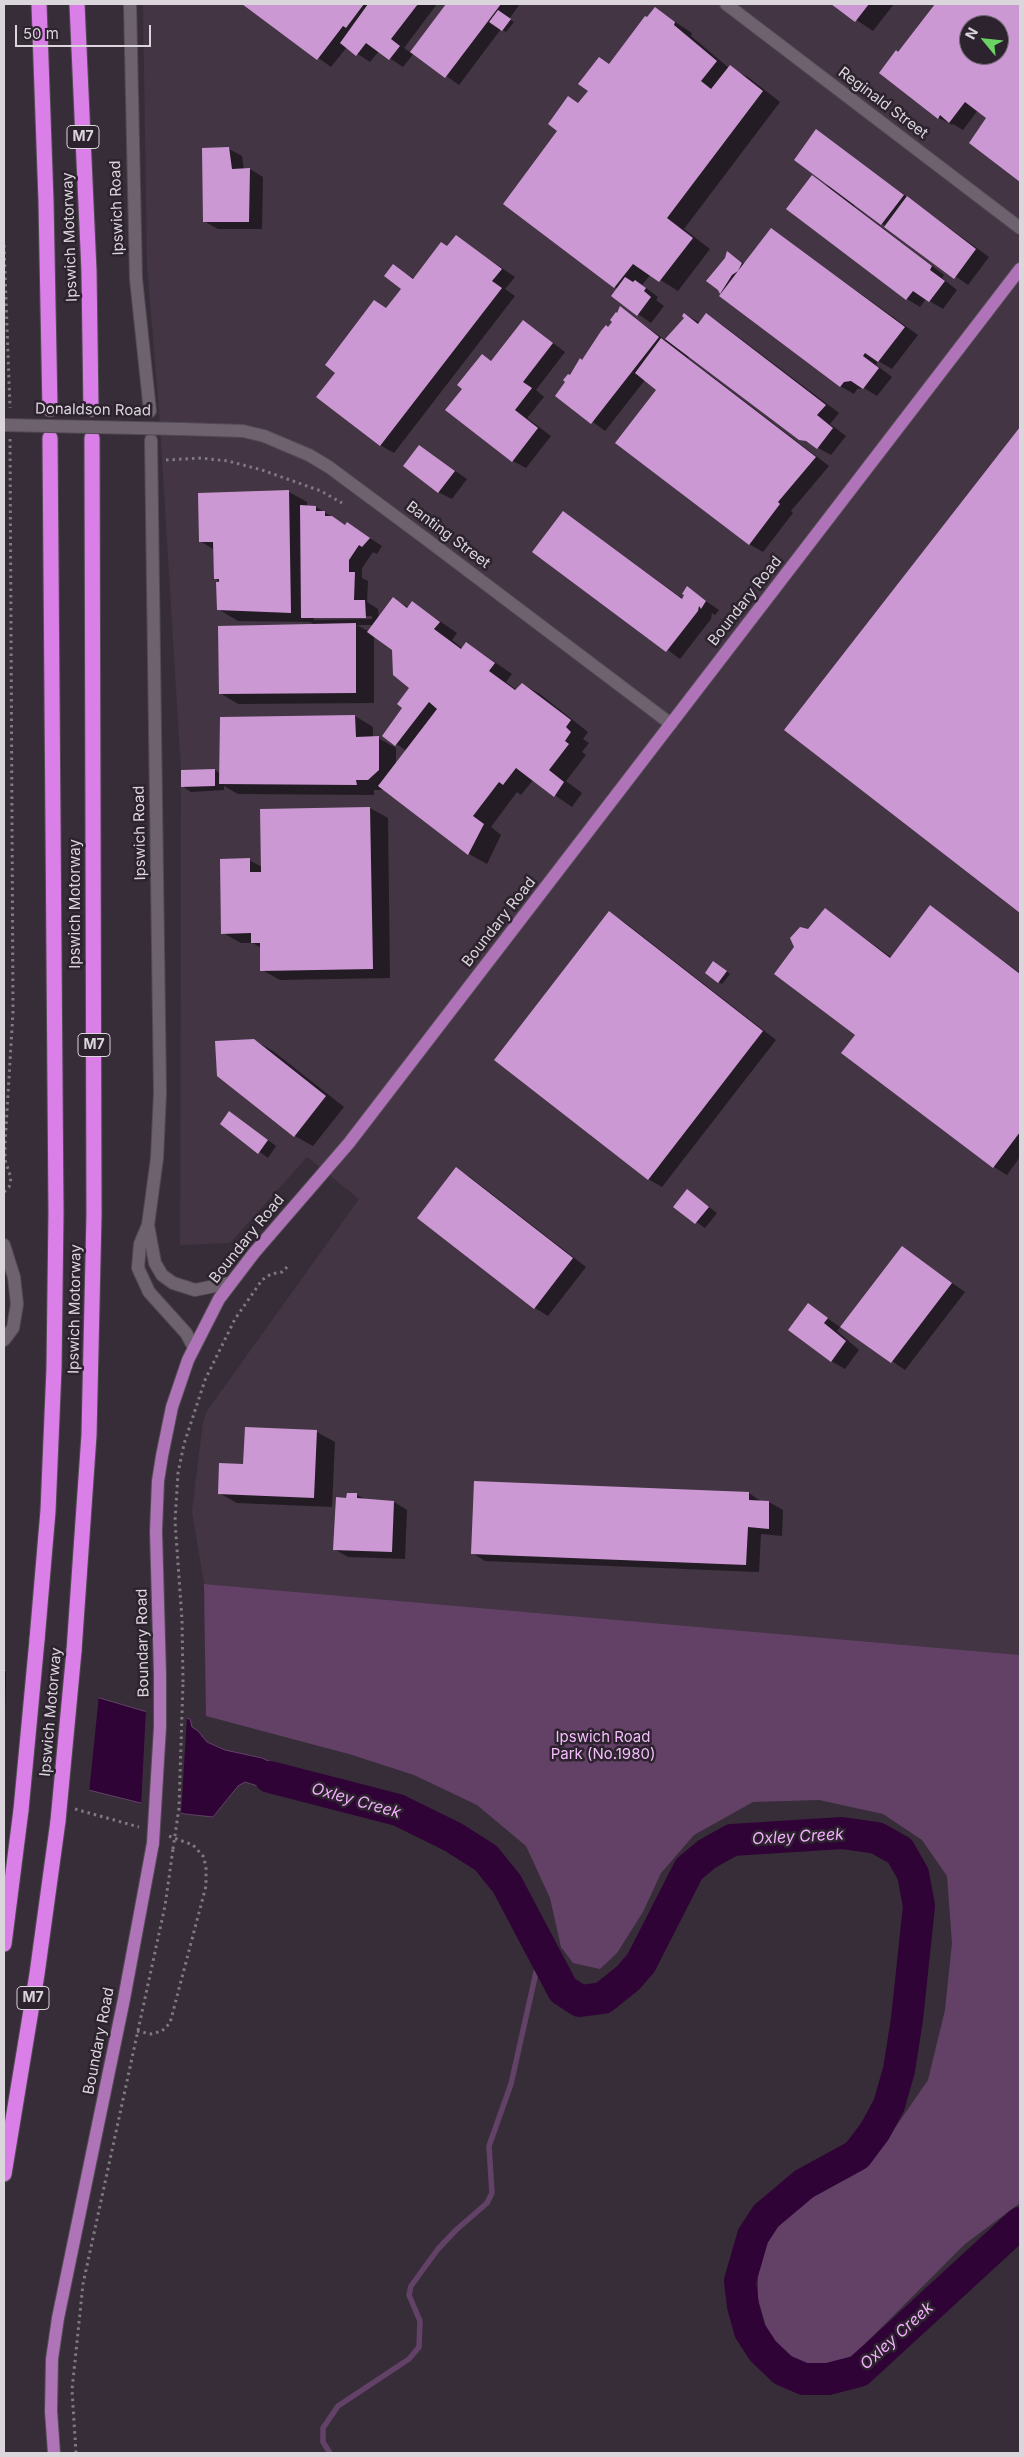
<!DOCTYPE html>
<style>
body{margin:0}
#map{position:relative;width:1024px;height:2457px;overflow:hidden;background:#372d38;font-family:Inter,sans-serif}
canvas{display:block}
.frame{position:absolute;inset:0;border:5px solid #dbd5dc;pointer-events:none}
.north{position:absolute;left:959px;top:15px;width:50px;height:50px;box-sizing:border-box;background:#2c232e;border:1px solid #726a74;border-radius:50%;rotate:298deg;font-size:14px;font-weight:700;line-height:20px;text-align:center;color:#dbd5dc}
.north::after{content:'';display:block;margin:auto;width:18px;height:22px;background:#6ad363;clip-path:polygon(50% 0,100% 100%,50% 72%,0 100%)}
.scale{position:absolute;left:15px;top:25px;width:136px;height:22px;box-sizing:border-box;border:2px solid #dbd5dc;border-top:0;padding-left:6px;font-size:15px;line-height:18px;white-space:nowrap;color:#dbd5dc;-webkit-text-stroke:4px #2c232e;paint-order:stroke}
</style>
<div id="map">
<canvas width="1024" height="2457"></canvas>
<div class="frame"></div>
<div class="north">N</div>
<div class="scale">50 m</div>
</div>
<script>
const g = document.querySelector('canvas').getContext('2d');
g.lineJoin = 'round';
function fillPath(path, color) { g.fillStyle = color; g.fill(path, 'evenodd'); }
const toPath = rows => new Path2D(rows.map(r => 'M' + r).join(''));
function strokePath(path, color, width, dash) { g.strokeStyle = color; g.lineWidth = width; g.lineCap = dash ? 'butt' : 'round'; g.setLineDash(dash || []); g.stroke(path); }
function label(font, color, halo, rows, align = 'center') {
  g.font = font + ' Inter,sans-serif'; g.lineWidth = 5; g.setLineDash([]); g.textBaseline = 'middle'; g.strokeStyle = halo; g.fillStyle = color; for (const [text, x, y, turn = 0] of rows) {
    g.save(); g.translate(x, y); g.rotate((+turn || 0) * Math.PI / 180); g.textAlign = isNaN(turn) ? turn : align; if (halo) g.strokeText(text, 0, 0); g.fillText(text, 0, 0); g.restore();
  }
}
const built = toPath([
 [143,4,1020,4,1020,1655,204,1584,192,1511,203,1422,207,1411,359,1199,307,1157,230,1243,180,1245,181,770,159,410,147,266],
 [969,25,999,25,999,55,969,55]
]);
const green = toPath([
 [204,1584,1020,1655,1020,2203,965,2244,865,2344,844,2362,821,2371,800,2366,779,2352,770,2340,758,2299,758,2270,761,2251,773,2230,787,2211,855,2172,877,2154,928,2080,945,2010,952,1943,947,1876,922,1840,883,1814,819,1800,753,1802,694,1835,661,1873,643,1912,617,1953,600,1969,573,1963,561,1947,550,1898,526,1846,477,1805,414,1775,349,1754,206,1716]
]);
const water = toPath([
 [4,1670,144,1711,190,1719,192,1727,198,1731,207,1742,225,1750,262,1758,277,1765,314,1777,309,1802,245,1782,238,1786,213,1817,185,1814,4,1769,4,1670]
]);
const pier = toPath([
 [6,1668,99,1695,89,1793,4,1772],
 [146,1709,187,1716,181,1816,141,1806]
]);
const shadow = toPath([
 [244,4,437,4,404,48,411,53,448,4,520,4,509,19,514,22,506,32,501,29,459,85,414,53,403,67,379,51,370,62,347,47,331,67],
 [833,4,894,4,873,31],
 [937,4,1020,4,1020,180,971,142,988,118,978,110,963,130,953,124,952,125,939,118,881,72,899,53],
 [969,25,999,25,999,55,969,55],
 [655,9,692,33,691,36,729,68,748,77,780,102,684,229,710,249,678,291,651,274,642,285,658,297,656,300,664,306,651,323,612,296,618,289,504,204,559,131,569,97,580,104,589,91,599,58,610,65],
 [817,131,989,257,968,285,855,204,854,206,944,275,942,278,957,290,943,309,926,299,920,307,907,299,787,209,812,177,827,186,828,184],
 [229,149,242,156,244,170,250,169,263,177,262,229,218,229,204,221],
 [771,229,918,335,892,369,878,361,876,365,892,377,877,396,864,388,857,389,854,394,840,386,720,292,727,253,745,264],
 [456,237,515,277,505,289,515,296,394,453,380,445,336,373,374,301,387,309,403,288,393,266,415,279],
 [620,308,665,340,685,318,685,314,700,323,706,315,720,323,839,413,830,424,846,436,831,455,800,438,690,356,688,358,829,466,791,511,793,513,763,552,749,544,657,390,645,380,605,431,557,395,609,328],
 [524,321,565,352,536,390,544,397,527,418,551,436,526,468,513,461,482,356,492,361],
 [1020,429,1020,911,786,730],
 [420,446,467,479,452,499,438,492],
 [289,492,307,502,307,507,316,507,347,526,348,524,382,546,377,554,373,552,362,568,362,578,368,581,367,602,378,609,379,618,393,599,408,607,412,602,457,633,452,640,463,649,467,643,512,674,506,682,517,690,522,684,540,694,588,732,583,739,589,743,582,752,586,755,566,781,582,793,572,807,533,780,521,795,517,792,491,827,501,835,487,864,469,854,385,790,374,790,374,795,238,794,224,786,224,790,191,792,182,786,215,770,221,774,221,718,355,716,373,727,373,738,378,738,396,748,396,766,407,751,384,736,404,707,411,687,394,649,374,635,374,703,238,704,220,693,315,625,310,622,238,621,218,609,220,582,215,578,213,549,200,541,200,495],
 [372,616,372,619,314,620,314,617],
 [357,625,374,625,368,631],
 [564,512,683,599,687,588,719,610,715,615,712,613,711,619,680,659,534,551],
 [370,808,388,818,390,978,280,980,262,970,261,948,253,943,241,943,223,933,249,860,262,867],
 [930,907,1020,973,1020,1157,1007,1175,994,1167,856,1035,809,930,825,909,892,958],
 [609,913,623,921,776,1040,662,1187,648,1179],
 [718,965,730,974,722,984,719,982],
 [254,1040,273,1051,344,1107,313,1146,295,1136,218,1075],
 [229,1112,276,1146,268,1158,222,1124],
 [456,1169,470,1177,586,1267,548,1316,535,1308,419,1218],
 [687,1191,717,1213,705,1228,675,1207],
 [902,1248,965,1292,905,1370,842,1327],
 [808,1305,840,1327,837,1331,859,1350,845,1369,831,1361],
 [317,1432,335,1442,332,1507,237,1503,219,1493,245,1465],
 [749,1493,762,1502,769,1502,783,1510,782,1536,761,1534,759,1572,485,1561,472,1553],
 [348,1494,357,1495,367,1500,394,1502,407,1510,405,1559,348,1557,334,1549]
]);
const stream = toPath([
 [330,2453,323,2442,323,2428,338,2406,409,2359,419,2347,420,2321,409,2295,411,2286,438,2249,456,2230,487,2203,492,2193,489,2146,511,2084,541,1950]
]);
const river = toPath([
 [270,1777,398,1810,453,1837,486,1858,507,1884,563,1990,580,2001,603,1998,628,1978,641,1963,689,1869,707,1854,732,1840,842,1833,877,1838,900,1851,913,1874,919,1906,907,2019,899,2070,889,2105,875,2131,857,2155,804,2184,766,2216,753,2236,740,2281,743,2306,750,2331,763,2351,783,2370,804,2379,828,2379,859,2371,1020,2223]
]);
const building = toPath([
 [242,4,364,4,346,28,343,26,317,60],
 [368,4,418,4,391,39,400,46,389,60,366,43,356,56,340,43],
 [446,4,501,4,445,78,410,52],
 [831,4,869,4,855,22],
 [935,4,1020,4,1020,182,969,143,986,118,965,102,949,123,940,115,938,119,879,73,896,50,898,52],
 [969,25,999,25,999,55,969,55],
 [655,7,675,22,674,25,717,61,701,81,711,89,730,65,763,91,667,218,693,238,659,282,633,264,614,288,503,204,557,131,548,124,568,96,578,103,588,91,578,84,599,57,609,64,645,16,647,17],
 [498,10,511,19,502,31,489,22],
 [816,129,904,195,881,225,794,160],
 [229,147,232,169,250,168,249,222,203,222,202,148],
 [812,175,932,266,930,270,945,281,929,302,913,291,906,300,786,209],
 [907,196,976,249,954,279,884,227],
 [771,228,905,327,878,362,865,353,863,356,879,368,863,389,851,381,844,382,840,387,719,296,738,271,732,275,720,294,718,290,706,281,725,258,727,251,742,263,738,271],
 [456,235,502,269,492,281,502,288,380,446,316,397,335,373,325,365,374,300,386,308,401,289,384,276,393,264,413,279,441,242,447,246],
 [625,277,633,282,635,280,646,288,644,291,651,297,637,316,611,296],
 [620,306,659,337,591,424,555,396,565,382,563,380,568,374,570,375,580,358,582,360,601,331,606,325,608,327,612,322,610,320,616,312,617,313],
 [684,313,698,324,706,313,826,405,817,415,833,428,817,449,806,441,799,440,665,339,684,318,682,316],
 [523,320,553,343,523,382,532,388,515,410,538,428,512,462,445,410,462,389,457,385,482,354,491,361],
 [661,338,816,457,778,502,780,504,749,545,615,443,656,390,635,373],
 [1020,427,1020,913,784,730],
 [419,445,455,471,438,493,403,466],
 [289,490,291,613,217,610,216,582,219,582,219,579,214,579,213,542,199,542,198,493],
 [300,505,316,506,316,511,325,511,325,516,332,516,345,525,347,522,370,538,362,547,359,545,349,560,349,572,355,572,354,600,365,600,366,618,301,618],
 [563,511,682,599,684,595,682,594,687,586,706,601,701,609,699,606,698,611,666,652,532,552],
 [393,597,407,608,412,601,440,622,434,629,461,649,466,642,495,663,489,671,515,690,522,683,571,720,566,727,571,732,565,741,569,744,549,770,564,782,554,797,516,768,503,785,499,782,473,816,484,824,468,855,378,786,437,709,429,702,395,746,382,736,402,708,397,704,409,688,393,675,392,650,367,632],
 [356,623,356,693,219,694,218,626],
 [355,715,356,737,379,736,379,770,368,780,356,780,357,785,219,784,220,717],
 [215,769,215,786,181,787,181,770],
 [370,807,373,969,260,971,260,943,251,943,251,933,221,934,220,859,250,858,250,872,261,872,260,809],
 [930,905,1020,974,1020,1132,993,1168,841,1053,855,1035,774,974,794,947,790,938,800,927,808,929,825,908,890,958],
 [609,911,763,1031,648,1180,494,1060],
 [713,961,727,971,718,983,705,973],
 [254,1039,326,1096,294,1137,217,1076,215,1041],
 [229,1111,268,1140,258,1154,220,1124],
 [456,1167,573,1258,534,1309,417,1218],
 [687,1189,709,1207,695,1224,673,1207],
 [902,1246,952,1283,891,1363,840,1327],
 [808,1303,828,1318,824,1323,846,1341,831,1362,788,1330],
 [245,1427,317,1430,314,1498,218,1494,219,1463,243,1464],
 [474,1481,749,1492,749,1500,769,1501,769,1529,748,1527,746,1565,471,1554],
 [347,1493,357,1493,357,1498,394,1501,392,1552,333,1550,336,1497,346,1498]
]);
const path = toPath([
 [4,245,10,408],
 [166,460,201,458,228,461,262,470,321,491,342,503],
 [4,1192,9,1187,11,1178,5,1160,5,1144,13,1012,10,439],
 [183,1682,182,1620,175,1521,178,1473,184,1444,205,1380,235,1319,262,1280,271,1274,282,1272,287,1267],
 [75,1809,139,1827],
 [137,2031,151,2034,162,2031,170,2023,206,1886,206,1866,203,1856,193,1845,166,1835],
 [76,2453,72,2390,83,2284,165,1906,173,1849]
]);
const minor = toPath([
 [130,4,136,279,150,411],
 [726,4,1020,228],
 [181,429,243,431,264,436,309,455,329,467,426,539,671,724],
 [151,440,160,1093,157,1158,148,1225,140,1244,138,1268,149,1292,186,1333,193,1346],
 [148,1225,155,1263,162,1275,173,1283,195,1290,230,1283],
 [4,1245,14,1277,17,1304,13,1328,4,1340]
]);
const major = toPath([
 [160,1675,156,1531,158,1481,162,1456,172,1407,188,1360,219,1299,254,1253,349,1143,1020,269],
 [54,2453,51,2411,52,2359,58,2318,124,1999,153,1843]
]);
const highway = toPath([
 [39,4,46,201,50,409],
 [77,4,89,271,91,409],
 [37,1640,48,1511,54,1368,56,1213,50,438],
 [74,1651,89,1435,94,1215,92,438],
 [4,1944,21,1810],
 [4,2174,37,1974,58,1821]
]);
const pathBridge = toPath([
 [173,1849,179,1808,183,1682]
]);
const minorBridge = toPath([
 [4,425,181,429]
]);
const majorBridge = toPath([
 [153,1843,160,1727,160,1675]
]);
const highwayBridge = toPath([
 [21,1810,37,1640],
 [58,1821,74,1651]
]);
const shields = [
 [83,137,32],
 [94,1045,32],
 [33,1998,32]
];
const shieldNames = [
 ["M7",83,137],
 ["M7",94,1045],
 ["M7",33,1998]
];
const streetNames = [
 ["Reginald Street",883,103,37],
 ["Ipswich Road",117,208,-92],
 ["Ipswich Motorway",70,237,-92],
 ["Donaldson Road",93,410,1],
 ["Banting Street",448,535,37],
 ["Boundary Road",745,601,-52],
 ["Ipswich Road",140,833,-91],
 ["Ipswich Motorway",75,904,-90],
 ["Boundary Road",499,922,-52],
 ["Boundary Road",247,1239,-51],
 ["Ipswich Motorway",75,1309,-89],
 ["Boundary Road",143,1643,-91],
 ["Ipswich Motorway",51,1712,-85],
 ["Boundary Road",99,2041,-79]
];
const parkNames = [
 ["Ipswich Road",603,1737],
 ["Park (No.1980)",603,1754]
];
const waterNames = [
 ["Oxley Creek",356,1801,16],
 ["Oxley Creek",798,1837,-3],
 ["Oxley Creek",897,2336,-42]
];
fillPath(built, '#433544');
fillPath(green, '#634167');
fillPath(water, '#300336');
strokePath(water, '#634268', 1);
fillPath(pier, '#372d38');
fillPath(shadow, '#0007');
strokePath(stream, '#634268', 5.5);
strokePath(river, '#300336', 32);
fillPath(building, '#cc98d3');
strokePath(minor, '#534b54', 14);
strokePath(major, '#534b54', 14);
strokePath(highway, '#534b54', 17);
strokePath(path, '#817982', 3, [2.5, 4]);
strokePath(minor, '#6d626e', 12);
strokePath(major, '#af73b7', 12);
strokePath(highway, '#db7fe8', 15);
strokePath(minorBridge, '#534b54', 14, []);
strokePath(majorBridge, '#534b54', 14, []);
strokePath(highwayBridge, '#534b54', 17, []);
strokePath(pathBridge, '#817982', 3, [2.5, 4]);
strokePath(minorBridge, '#6d626e', 12);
strokePath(majorBridge, '#af73b7', 12);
strokePath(highwayBridge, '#db7fe8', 15);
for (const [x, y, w] of shields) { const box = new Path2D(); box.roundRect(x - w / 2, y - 11.5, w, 23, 4); g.fillStyle = '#2c232e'; g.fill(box); strokePath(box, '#dbd5dc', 1); }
label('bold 14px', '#dbd5dc', null, shieldNames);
label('15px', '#dbd5dc', '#2c232e', streetNames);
label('15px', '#f4bdfc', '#2c232e', parkNames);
label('italic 16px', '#f3aefc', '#2c232e', waterNames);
</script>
